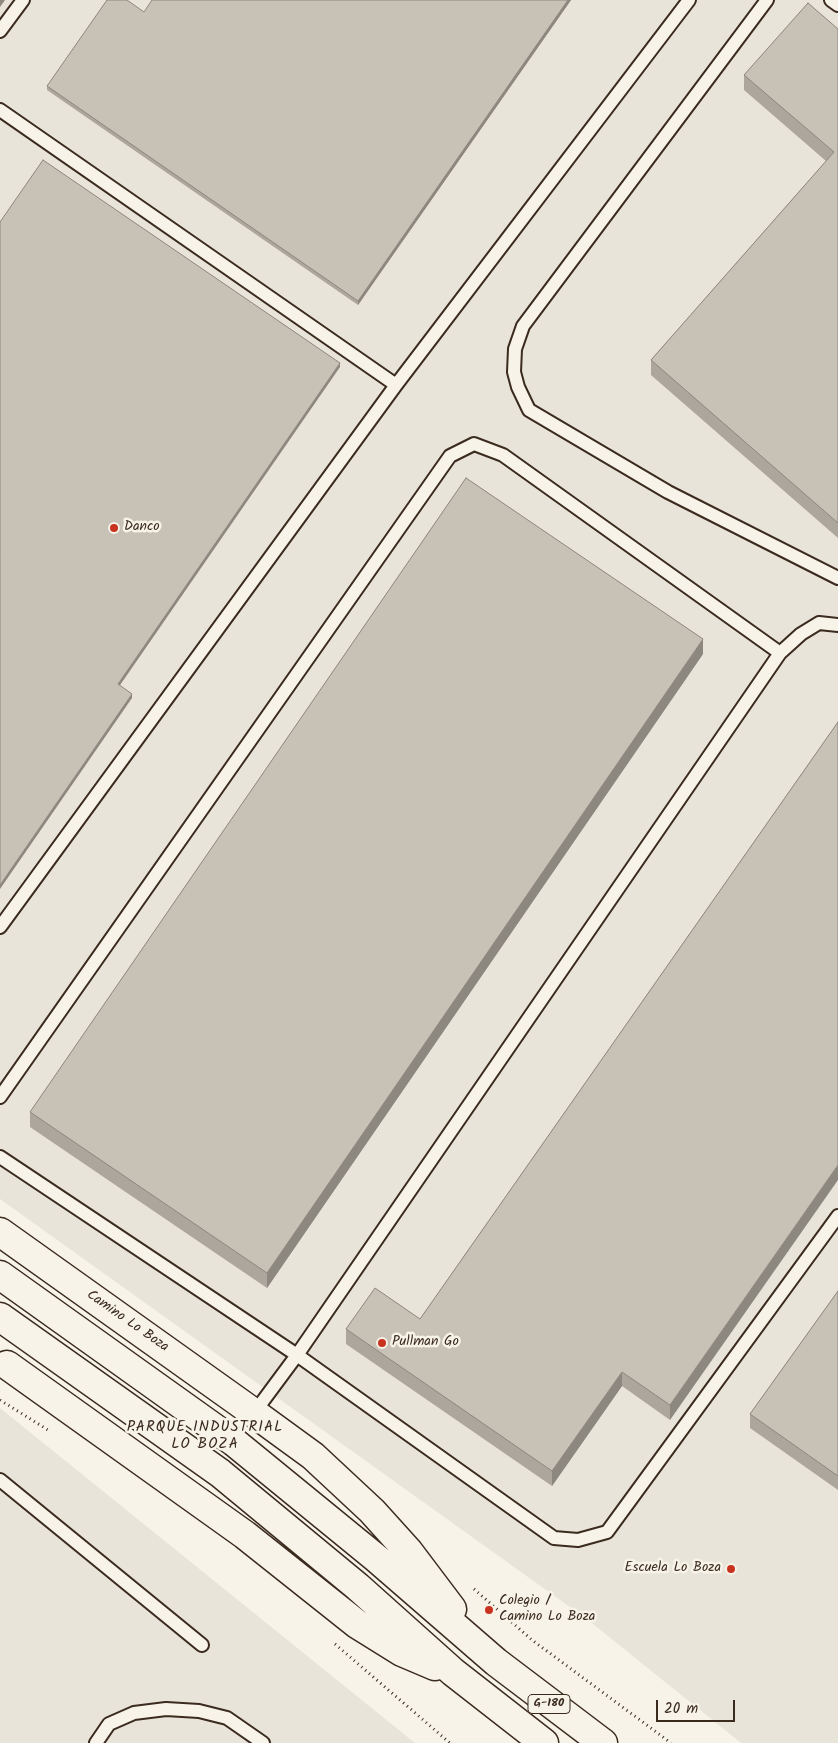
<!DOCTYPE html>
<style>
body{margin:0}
#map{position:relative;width:838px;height:1743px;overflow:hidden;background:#f7f3e8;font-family:Kalam,sans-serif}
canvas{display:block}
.scale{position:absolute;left:656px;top:1700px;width:79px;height:22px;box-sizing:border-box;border:2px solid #3b2a1e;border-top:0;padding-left:6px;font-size:15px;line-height:18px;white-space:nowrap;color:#3b2a1e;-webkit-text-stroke:4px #f7f3e8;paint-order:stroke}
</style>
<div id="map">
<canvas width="838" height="1743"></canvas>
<div class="scale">20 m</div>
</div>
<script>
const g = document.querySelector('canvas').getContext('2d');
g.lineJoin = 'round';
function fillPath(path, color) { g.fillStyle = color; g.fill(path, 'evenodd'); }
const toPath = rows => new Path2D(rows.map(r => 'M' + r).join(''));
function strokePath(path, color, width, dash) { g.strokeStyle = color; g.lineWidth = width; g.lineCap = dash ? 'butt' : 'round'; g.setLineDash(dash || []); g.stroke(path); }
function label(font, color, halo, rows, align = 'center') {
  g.font = font + ' Kalam,sans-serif'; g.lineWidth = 5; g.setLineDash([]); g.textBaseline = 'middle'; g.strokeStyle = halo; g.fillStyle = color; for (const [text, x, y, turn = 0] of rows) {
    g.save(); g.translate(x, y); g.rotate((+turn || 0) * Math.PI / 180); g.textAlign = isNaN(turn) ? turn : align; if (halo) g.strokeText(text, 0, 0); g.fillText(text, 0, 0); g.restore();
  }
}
const built = toPath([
 [0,0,838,0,838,1743,741,1743,588,1620,0,1199],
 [0,1408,415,1743,0,1743]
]);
const path = toPath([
 [0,1400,48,1430],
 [474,1589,532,1640,671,1743],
 [335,1644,450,1743]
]);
const lane = toPath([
 [767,0,523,326,515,349,514,372,518,387,529,410,668,492,838,578],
 [831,0,838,5],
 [0,31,23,0],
 [0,110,396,385],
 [0,927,396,385,689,0],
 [0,1097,450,456,474,444,503,455,780,653],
 [0,1157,297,1355,554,1538,578,1540,607,1532,838,1216],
 [254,1413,297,1355,780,653,801,634,819,623,838,625],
 [0,1480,202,1645],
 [96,1743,109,1724,134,1713,166,1709,199,1711,227,1718,263,1743]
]);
const secondary = toPath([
 [0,1232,254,1413]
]);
const highway = toPath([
 [0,1275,234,1442,376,1558,496,1662,603,1743],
 [0,1317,220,1473,358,1587,453,1672,544,1743],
 [7,1365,245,1535,357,1624,402,1652,435,1666],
 [254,1413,313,1456,372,1511,409,1552,452,1609]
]);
const wall = toPath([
 [571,0,358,305,47,90,47,86,144,12],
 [838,29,838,538,651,375,651,360,826,161,744,90,744,75],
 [703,654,267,1288,30,1127,30,1112],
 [838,722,670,1420,622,1386,552,1486,346,1344,346,1329,420,1319],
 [838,1291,838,1490,750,1428,750,1414]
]);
const shadedWall = toPath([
 [0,0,5,0,0,7],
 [568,0,571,0,358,305,358,301],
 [340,363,340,367,118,688,118,684],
 [703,639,703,654,267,1288,267,1273],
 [132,694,132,698,0,889,0,885],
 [838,1165,838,1180,670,1420,670,1405],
 [622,1372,622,1386,552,1486,552,1471]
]);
const building = toPath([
 [107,0,127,0,144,12,152,0,568,0,358,301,47,86,107,0],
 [808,3,838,29,838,523,651,360,834,152,744,75,808,3],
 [43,160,340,363,118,684,132,694,0,885,0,222,43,160],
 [466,478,703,639,267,1273,30,1112,466,478],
 [838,722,838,1165,670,1405,622,1372,552,1471,346,1329,375,1288,420,1319,838,722],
 [838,1291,838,1476,750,1414,838,1291]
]);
const markers = [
 [114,528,5,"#c8321e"],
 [382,1343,5,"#c8321e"],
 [731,1569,5,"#c8321e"],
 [489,1610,5,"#c8321e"]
];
const shields = [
 [549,1704,42]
];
const shieldNames = [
 ["G-180",549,1704]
];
const poiNames = [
 ["Danco",124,528],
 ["Pullman Go",392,1343],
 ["Escuela Lo Boza",721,1569,"right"],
 ["Colegio /",499,1602],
 ["Camino Lo Boza",499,1618]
];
const streetNames = [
 ["Camino Lo Boza",127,1322,35]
];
const neighbourhoodNames = [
 ["PARQUE INDUSTRIAL",205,1428],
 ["LO BOZA",205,1445]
];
fillPath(built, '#e9e4d9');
strokePath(lane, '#3b2a1e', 16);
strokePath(secondary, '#3b2a1e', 31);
strokePath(highway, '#3b2a1e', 31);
strokePath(path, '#3b2a1e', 3, [1, 4]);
strokePath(lane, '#f7f3e8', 12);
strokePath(secondary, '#f7f3e8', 28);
strokePath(highway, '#f7f3e8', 28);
fillPath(wall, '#aca69d');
fillPath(shadedWall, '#8c877f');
fillPath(building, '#c8c1b6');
strokePath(building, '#8c877f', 1);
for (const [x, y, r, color] of markers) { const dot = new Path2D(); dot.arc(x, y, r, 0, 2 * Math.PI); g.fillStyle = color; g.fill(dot); strokePath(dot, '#f7f3e8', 2); }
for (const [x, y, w] of shields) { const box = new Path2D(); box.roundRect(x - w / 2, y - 9.5, w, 19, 4); g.fillStyle = '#f7f3e8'; g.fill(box); strokePath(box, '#3b2a1e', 1); }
label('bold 12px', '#3b2a1e', null, shieldNames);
label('14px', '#3b2a1e', '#f7f3e8', poiNames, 'left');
label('14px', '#3b2a1e', '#f7f3e8', streetNames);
g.letterSpacing = '1px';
label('15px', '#3b2a1e', '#f7f3e8', neighbourhoodNames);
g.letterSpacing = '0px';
</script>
